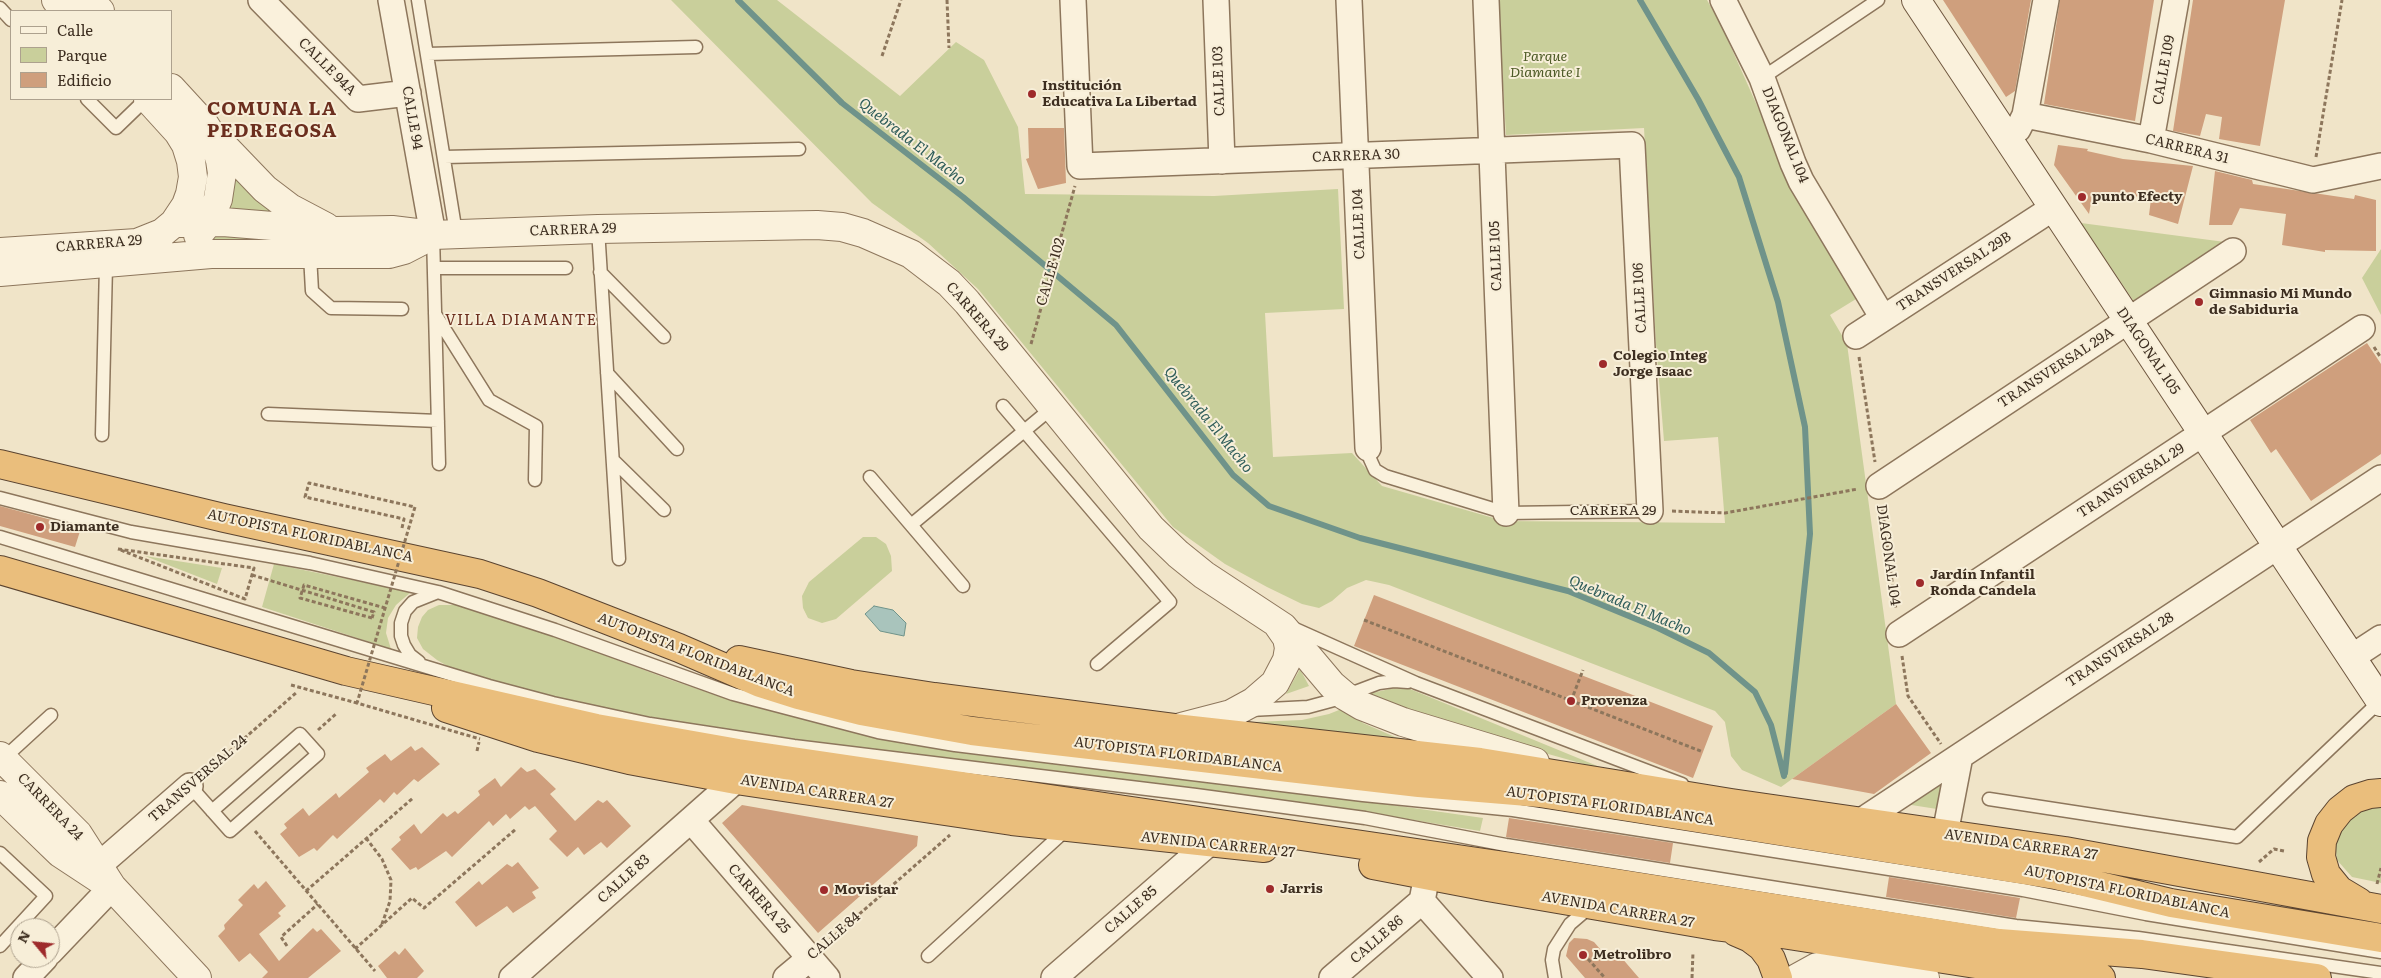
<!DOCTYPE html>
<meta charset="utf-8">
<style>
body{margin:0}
#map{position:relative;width:2381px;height:978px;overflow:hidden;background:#f0e4c8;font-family:Literata,serif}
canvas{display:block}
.legend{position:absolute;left:10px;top:10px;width:162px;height:90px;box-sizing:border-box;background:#f7eed8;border:1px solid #ada18e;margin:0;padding:6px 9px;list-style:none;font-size:15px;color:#3d2e20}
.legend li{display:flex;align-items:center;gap:10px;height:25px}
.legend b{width:25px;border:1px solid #ada18e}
.north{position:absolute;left:10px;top:918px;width:50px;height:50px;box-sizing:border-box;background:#f7eed8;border:1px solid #ada18e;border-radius:50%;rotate:298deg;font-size:14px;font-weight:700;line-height:20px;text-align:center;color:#3d2e20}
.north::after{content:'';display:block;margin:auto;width:18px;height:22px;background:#9e2a2b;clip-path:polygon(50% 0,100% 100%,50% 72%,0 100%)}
</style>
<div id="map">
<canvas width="2381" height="978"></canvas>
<ul class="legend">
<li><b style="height:6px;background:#faf1dc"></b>Calle</li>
<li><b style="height:14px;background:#c9cf9b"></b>Parque</li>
<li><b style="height:14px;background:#cf9f7d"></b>Edificio</li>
</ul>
<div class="north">N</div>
</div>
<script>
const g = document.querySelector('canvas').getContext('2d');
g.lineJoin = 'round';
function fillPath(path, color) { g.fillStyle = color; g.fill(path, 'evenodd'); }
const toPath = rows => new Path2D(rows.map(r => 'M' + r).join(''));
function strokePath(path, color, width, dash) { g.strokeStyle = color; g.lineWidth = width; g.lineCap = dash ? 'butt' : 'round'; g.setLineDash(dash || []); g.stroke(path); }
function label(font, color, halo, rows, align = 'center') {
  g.font = font + ' Literata,serif'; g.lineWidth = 4; g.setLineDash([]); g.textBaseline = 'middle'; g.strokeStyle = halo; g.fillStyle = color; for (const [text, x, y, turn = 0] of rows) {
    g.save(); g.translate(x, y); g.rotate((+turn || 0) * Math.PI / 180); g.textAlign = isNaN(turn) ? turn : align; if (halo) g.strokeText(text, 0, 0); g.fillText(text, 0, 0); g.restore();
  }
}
const green = toPath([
 [671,0,777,0,900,96,956,42,984,60,1018,127,1025,194,1214,196,1338,189,1344,309,1265,313,1273,457,1352,453,1382,486,1504,521,1725,523,1718,437,1664,441,1656,344,1644,128,1506,135,1498,0,1707,0,1722,27,1792,184,1856,299,1830,315,1847,344,1896,704,1781,787,1742,770,1731,756,1725,722,1715,711,1389,585,1366,580,1347,588,1332,601,1319,608,1302,604,1267,587,1225,564,1173,527,978,289,928,243,872,203],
 [231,168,278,215,226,208],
 [2081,223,2225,242,2135,303],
 [216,230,294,243,210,245],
 [2381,249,2381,315,2362,278],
 [863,537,876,537,886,544,891,556,892,571,836,619,822,623,808,618,803,608,802,596,809,582],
 [145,556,222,568,217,584],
 [274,564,411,592,396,605,388,618,386,633,391,649,262,607],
 [439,605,458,605,519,623,668,679,736,702,883,738,1078,767,1322,795,1483,818,1480,831,1335,807,952,761,733,731,605,709,489,680,451,668,437,660,423,649,417,638,418,627,422,617,428,610],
 [1300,669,1309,686,1286,694],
 [1394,688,1410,689,1612,772,1442,724,1359,696],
 [1344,708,1363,723,1395,737,1453,751,1230,723,1302,720,1329,714],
 [1942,778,1937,809,1905,804],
 [2381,805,2381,883,2352,877,2337,860,2335,844,2338,828,2361,809]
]);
const water = toPath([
 [874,606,893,610,906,623,904,636,880,631,865,614,874,606]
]);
const stream = toPath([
 [738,0,842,103,963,197,1116,325,1233,475,1269,506,1360,538,1568,591,1658,628,1709,653,1755,692,1771,725,1784,776],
 [1640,0,1698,99,1739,177,1778,302,1805,427,1810,534,1785,773]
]);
const building = toPath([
 [1943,0,2031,0,2015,91,2006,97],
 [2060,0,2154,0,2135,121,2044,104],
 [2193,0,2285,0,2260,146,2219,139,2222,117,2206,114,2200,136,2173,131],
 [1028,128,1064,128,1066,183,1038,189,1026,159,1029,158],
 [2058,145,2088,149,2087,151,2123,159,2193,166,2178,224,2149,215,2151,199,2116,193,2116,203,2092,197,2089,214,2054,165],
 [2215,171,2252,180,2253,184,2354,199,2355,195,2376,200,2376,251,2325,250,2325,252,2282,245,2286,214,2240,208,2232,225,2209,225],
 [2367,343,2381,364,2381,454,2311,501,2276,449,2271,453,2250,420],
 [0,506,81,528,75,547,0,526],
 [1374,595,1713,726,1693,778,1354,646],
 [1896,704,1931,753,1874,794,1792,779],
 [411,746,415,751,422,747,440,764,418,782,414,779,397,795,394,792,384,803,380,799,337,839,333,835,317,851,314,848,299,857,280,834,287,828,284,824,303,808,309,816,336,793,339,798,369,772,366,768,385,754,391,761],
 [521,767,527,772,535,769,556,789,550,794,575,821,598,800,603,803,607,800,631,826,607,848,601,842,584,855,578,847,567,857,549,839,557,831,535,806,529,810,525,806,510,819,506,814,493,826,489,821,452,857,446,851,418,870,416,867,410,870,391,849,401,840,399,837,414,824,421,834,443,813,447,817,455,811,458,814,480,795,478,791,495,778,501,787],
 [742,805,918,836,917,846,818,933,722,823],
 [1509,818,1673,843,1670,863,1506,837],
 [518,862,539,888,532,892,536,898,513,913,507,906,476,927,455,902,479,881,482,885,507,864,512,867],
 [1889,877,2020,898,2016,918,1886,897],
 [266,881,286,906,278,913,281,916,259,934,279,961,313,928,317,932,321,929,341,951,308,978,262,978,268,972,250,953,239,962,218,936,225,929,224,925,243,905,238,900,254,884,258,889],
 [1574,938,1587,939,1594,942,1607,957,1615,950,1639,978,1585,978,1566,956,1569,943],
 [405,948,424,971,417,978,387,978,378,966,395,951,399,955]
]);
const path = toPath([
 [947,0,949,48],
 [882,56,901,0],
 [2316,157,2342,0],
 [1031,344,1075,186],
 [2374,347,2381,358],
 [1859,357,1875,462],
 [1882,507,1896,610],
 [1672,511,1725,513,1858,489],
 [402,528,404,519,305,497,309,483,415,507],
 [118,549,254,568,245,599,118,549],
 [252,575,374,612,372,618],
 [1364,620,1703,752],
 [1902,656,1908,696,1941,744],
 [291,685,357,703],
 [1571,701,1583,670],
 [318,730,337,713],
 [477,751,479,742],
 [205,773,297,692],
 [255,831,375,971],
 [366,838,382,859,391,880,390,901,382,924],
 [2259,862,2274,849,2284,851],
 [2377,884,2381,868],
 [306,891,413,798],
 [825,944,950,835],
 [287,946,281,937,318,904],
 [355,949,412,898,424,908,516,829],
 [1588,959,1605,978],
 [1692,978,1693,952]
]);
const service = toPath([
 [418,0,456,233],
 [0,8,11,20],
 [427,54,696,47],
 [1762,78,1878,0],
 [87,99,116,128,146,99],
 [444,157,799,149],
 [598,229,619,559],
 [433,235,439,464],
 [310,255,312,291,331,308,402,309],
 [434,268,566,268],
 [600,272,664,337],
 [435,314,489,400,536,426,535,480],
 [607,373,677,449],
 [1003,406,1170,602,1097,664],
 [268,414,438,421],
 [102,435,106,265],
 [1368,448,1370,459,1375,470,1385,476,1506,513,1650,511],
 [613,460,664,510],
 [870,477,963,586],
 [0,498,131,532,310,563,438,592,555,630,733,694,878,732,955,745,1363,795,1513,810,2023,890,2146,914,2381,952],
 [911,525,1053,407],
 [0,537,489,686,553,703,650,724,794,746,1196,795,1365,818,1506,845,2016,926,2138,938,2381,973],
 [1293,628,1416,683,1682,784],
 [419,662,410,655,404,645,401,636,401,623,405,611,413,602,438,592],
 [1250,710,1308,707,1334,700,1379,683,1394,681,1408,682],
 [3,759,51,715],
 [190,786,230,831,318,754,300,734,212,811],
 [1989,799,2237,837,2380,701],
 [0,853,46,896,0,946],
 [928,956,1067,829],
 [1555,978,1552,960,1554,949,1570,924,1591,906]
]);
const minor = toPath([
 [261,0,358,99,408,93],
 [391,0,433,235],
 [1073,0,1080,166,1632,145,1650,511],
 [1216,0,1222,161],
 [1349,0,1368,448],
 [1486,0,1506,513],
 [1723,0,1762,78,1793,163,1801,181,1883,318],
 [2025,115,2151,140,2313,180,2381,166],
 [2018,129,2025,115,2046,0],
 [2151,140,2176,0],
 [1856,336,2053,208],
 [1879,486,2233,251],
 [1899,634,2362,328],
 [2352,657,2381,638],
 [691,820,827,978],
 [1860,822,2381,478],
 [1945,834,1960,756],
 [98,866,190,786],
 [1427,875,1422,901,1490,978],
 [50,952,112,887],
 [26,978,45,958],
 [512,978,736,780],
 [786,978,810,958],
 [1054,978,1209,843],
 [1332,978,1422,901]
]);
const tertiary = toPath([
 [56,0,66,11],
 [89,0,100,11],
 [171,88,205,125,212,136,220,160,222,173,218,199,208,223,198,235],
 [215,137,265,189,290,208,326,227],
 [174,223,223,222,334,231,392,230,433,235,598,229,817,225,842,227,863,233,911,254,949,283,967,302,1151,528,1178,554,1204,575,1283,627,1332,685,1345,696,1362,706,1403,722,1535,762],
 [0,252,137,243,162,233,174,223,186,205,190,194,193,177,191,161,186,145,178,132,148,99],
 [0,272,211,254,389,254,404,250,433,235],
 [1181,727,1231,714,1253,702,1275,683,1287,660,1289,648,1287,638,1278,625],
 [0,756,78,834,112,887,197,978],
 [0,795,60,853,104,882],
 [1797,978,1817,967,1830,965,1843,965,1925,978]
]);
const secondary = toPath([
 [1916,0,2381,702]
]);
const trunk = toPath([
 [0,464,224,518,480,574,538,593,679,648,760,683,798,695,861,711,972,731,1047,740,1419,783,1540,793,2055,875,2171,903,2381,938],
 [0,570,346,671,596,728,738,753,1532,870,1999,943,2142,954,2317,978],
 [739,660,851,684,934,697,1174,728,1480,762,1731,803,2065,851,2381,909],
 [446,708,538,738,629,760,736,780,1012,821,1264,848],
 [1373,865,1488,887,1715,926,1782,934,2015,970,2101,978],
 [2359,902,2339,890,2326,874,2321,857,2322,841,2329,824,2340,810,2354,799,2370,794,2381,793],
 [1736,932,1750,938,1762,947,1771,959,1778,978]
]);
const pathBridge = toPath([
 [415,507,357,703,480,739],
 [372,618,300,598,304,585,385,608]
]);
const markers = [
 [1032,94,5,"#9e2a2b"],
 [2082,197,5,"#9e2a2b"],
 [2199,302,5,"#9e2a2b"],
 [1603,364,5,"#9e2a2b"],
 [40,527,5,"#9e2a2b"],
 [1920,583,5,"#9e2a2b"],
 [1571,701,5,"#9e2a2b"],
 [1270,889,5,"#9e2a2b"],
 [824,890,5,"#9e2a2b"],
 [1583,955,5,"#9e2a2b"]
];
const parkNames = [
 ["Parque",1545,57],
 ["Diamante I",1545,73]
];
const streetNames = [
 ["CALLE 94A",327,67,45],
 ["CALLE 109",2164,70,-80],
 ["CALLE 103",1219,81,-92],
 ["CALLE 94",412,118,80],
 ["DIAGONAL 104",1785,135,68],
 ["CARRERA 31",2187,149,14],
 ["CARRERA 30",1356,156,-2],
 ["CALLE 104",1359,224,-92],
 ["CARRERA 29",573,230,-2],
 ["CARRERA 29",99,244,-5],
 ["CALLE 105",1496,256,-92],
 ["CALLE 102",1051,272,-74],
 ["TRANSVERSAL 29B",1954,272,-33],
 ["CALLE 106",1640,298,-93],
 ["CARRERA 29",977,317,49],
 ["DIAGONAL 105",2148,351,56],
 ["TRANSVERSAL 29A",2056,368,-33],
 ["TRANSVERSAL 29",2131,481,-33],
 ["CARRERA 29",1613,511],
 ["AUTOPISTA FLORIDABLANCA",310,536,12],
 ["DIAGONAL 104",1888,555,82],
 ["TRANSVERSAL 28",2120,650,-33],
 ["AUTOPISTA FLORIDABLANCA",696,655,21],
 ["AUTOPISTA FLORIDABLANCA",1178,755,7],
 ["TRANSVERSAL 24",198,779,-41],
 ["AVENIDA CARRERA 27",817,792,9],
 ["AUTOPISTA FLORIDABLANCA",1610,806,8],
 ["CARRERA 24",50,807,46],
 ["AVENIDA CARRERA 27",1218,845,6],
 ["AVENIDA CARRERA 27",2021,845,8],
 ["CALLE 83",624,879,-42],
 ["AUTOPISTA FLORIDABLANCA",2127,892,12],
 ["CARRERA 25",759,899,49],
 ["CALLE 85",1131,910,-41],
 ["AVENIDA CARRERA 27",1618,910,10],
 ["CALLE 84",834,936,-41],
 ["CALLE 86",1377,940,-41]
];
const poiNames = [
 ["Institución",1042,86],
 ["Educativa La Libertad",1042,102],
 ["punto Efecty",2092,197],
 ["Gimnasio Mi Mundo",2209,294],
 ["de Sabiduria",2209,310],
 ["Colegio Integ",1613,356],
 ["Jorge Isaac",1613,372],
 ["Diamante",50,527],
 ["Jardín Infantil",1930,575],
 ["Ronda Candela",1930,591],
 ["Provenza",1581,701],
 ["Jarris",1280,889],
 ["Movistar",834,890],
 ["Metrolibro",1593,955]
];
const waterNames = [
 ["Quebrada El Macho",912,142,38],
 ["Quebrada El Macho",1208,420,51],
 ["Quebrada El Macho",1630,606,23]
];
const neighbourhoodNames = [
 ["VILLA DIAMANTE",521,321]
];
const districtNames = [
 ["COMUNA LA",272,109],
 ["PEDREGOSA",272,131]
];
fillPath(green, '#c9cf9b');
fillPath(water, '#a9c4bc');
strokePath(water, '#6f938a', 1);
strokePath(stream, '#6f938a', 6);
fillPath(building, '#cf9f7d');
strokePath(service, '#8d765c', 15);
strokePath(minor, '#8d765c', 28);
strokePath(tertiary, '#8d765c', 30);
strokePath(secondary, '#6f573f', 30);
strokePath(trunk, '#5b4430', 30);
strokePath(path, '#8d765c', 3, [4, 2.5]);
strokePath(service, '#faf1dc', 12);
strokePath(minor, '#faf1dc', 25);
strokePath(tertiary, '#faf1dc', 28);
strokePath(secondary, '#faf1dc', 28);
strokePath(trunk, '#eabe7c', 28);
strokePath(pathBridge, '#8d765c', 3, [4, 2.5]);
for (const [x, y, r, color] of markers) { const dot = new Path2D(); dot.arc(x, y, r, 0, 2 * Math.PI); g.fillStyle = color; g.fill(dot); strokePath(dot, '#f7eed8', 2); }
label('italic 14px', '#4d5a26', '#f7eed8', parkNames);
label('14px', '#3d2e20', '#f7eed8', streetNames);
label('bold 14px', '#3d2e20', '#f7eed8', poiNames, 'left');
label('italic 15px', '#2f5d5a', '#f7eed8', waterNames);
g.letterSpacing = '1px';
label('15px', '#6b2e1e', '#f7eed8', neighbourhoodNames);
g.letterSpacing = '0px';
g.letterSpacing = '1px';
label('bold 19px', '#6b2e1e', '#f7eed8', districtNames);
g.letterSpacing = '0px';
</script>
